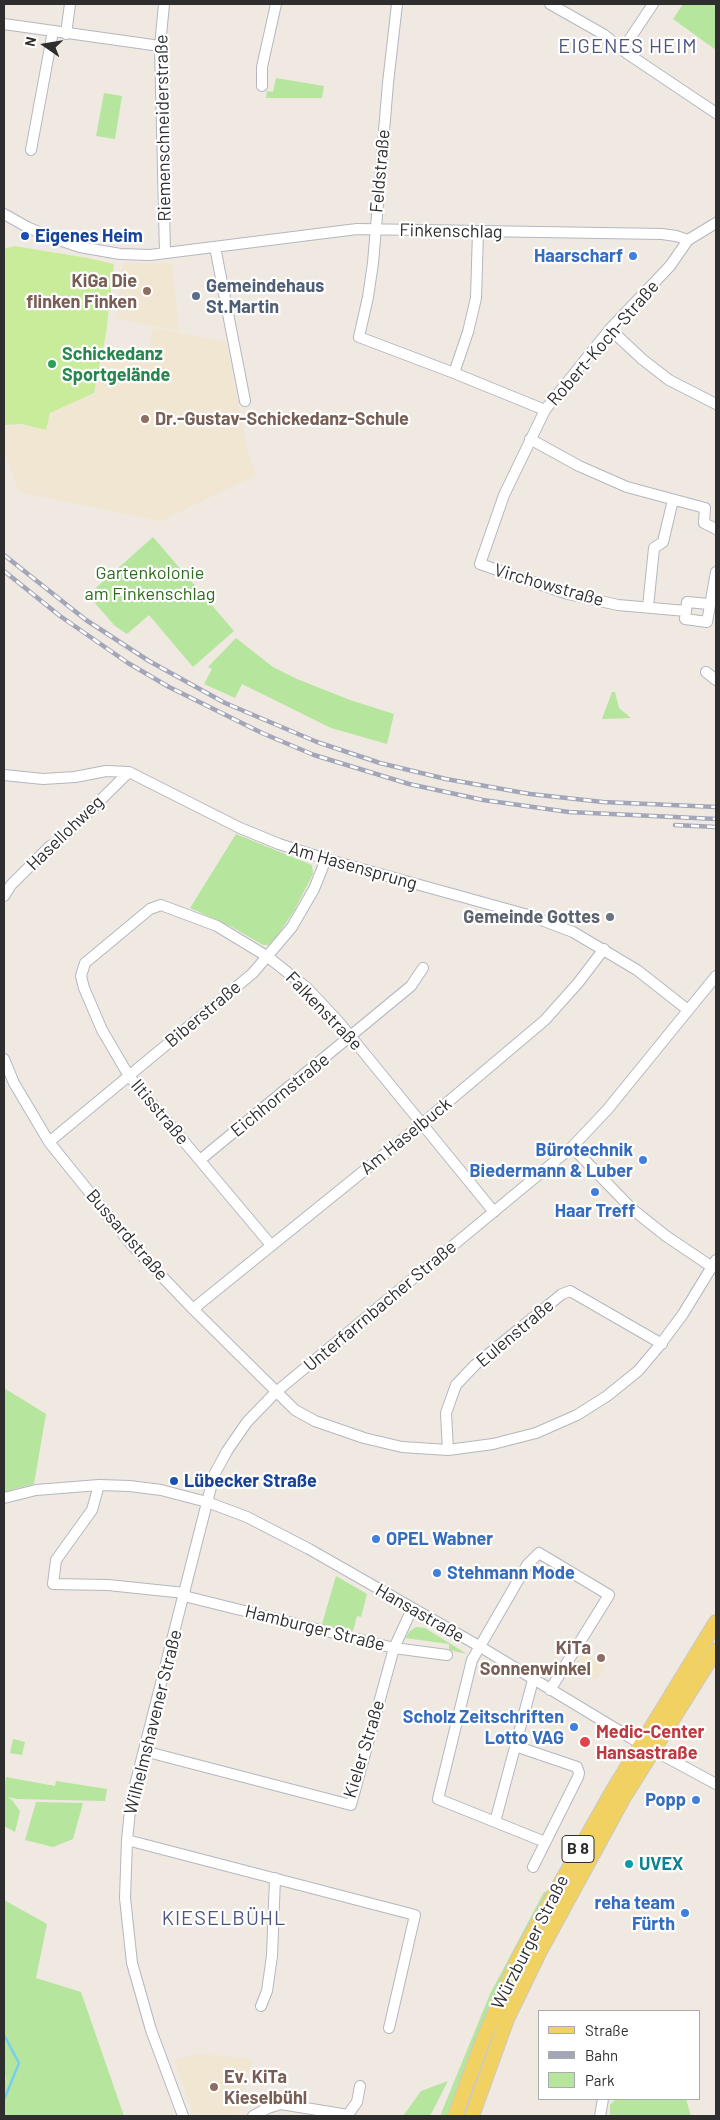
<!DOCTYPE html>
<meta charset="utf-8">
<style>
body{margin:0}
#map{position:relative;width:720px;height:2120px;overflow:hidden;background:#efe9e1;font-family:Barlow,sans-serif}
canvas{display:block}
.frame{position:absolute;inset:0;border:5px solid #2e2e2e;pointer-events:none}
.legend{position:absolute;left:538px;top:2010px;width:162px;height:90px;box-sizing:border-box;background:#fff;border:1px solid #ababab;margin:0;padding:6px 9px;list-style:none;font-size:15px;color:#2e2e2e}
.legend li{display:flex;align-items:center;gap:10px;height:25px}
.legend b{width:25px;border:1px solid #ababab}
.north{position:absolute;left:20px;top:20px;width:50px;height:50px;-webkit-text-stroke:4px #fff;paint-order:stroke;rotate:283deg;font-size:14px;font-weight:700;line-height:20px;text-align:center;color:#2e2e2e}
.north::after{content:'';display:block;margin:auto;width:18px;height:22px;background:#2e2e2e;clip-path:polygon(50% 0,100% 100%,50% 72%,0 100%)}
</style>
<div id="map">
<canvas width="720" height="2120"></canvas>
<div class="frame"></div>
<ul class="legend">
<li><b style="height:6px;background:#f2d163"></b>Straße</li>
<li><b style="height:6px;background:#a3a6b8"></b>Bahn</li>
<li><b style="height:14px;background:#b6e59e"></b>Park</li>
</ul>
<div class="north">N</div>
</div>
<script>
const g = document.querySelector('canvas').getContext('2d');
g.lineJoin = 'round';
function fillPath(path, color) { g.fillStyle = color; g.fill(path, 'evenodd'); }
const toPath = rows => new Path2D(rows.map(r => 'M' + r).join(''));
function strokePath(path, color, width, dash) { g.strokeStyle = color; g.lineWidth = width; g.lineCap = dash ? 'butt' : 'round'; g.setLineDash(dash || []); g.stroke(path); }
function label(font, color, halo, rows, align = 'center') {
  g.font = font + ' Barlow,sans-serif'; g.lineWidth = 4.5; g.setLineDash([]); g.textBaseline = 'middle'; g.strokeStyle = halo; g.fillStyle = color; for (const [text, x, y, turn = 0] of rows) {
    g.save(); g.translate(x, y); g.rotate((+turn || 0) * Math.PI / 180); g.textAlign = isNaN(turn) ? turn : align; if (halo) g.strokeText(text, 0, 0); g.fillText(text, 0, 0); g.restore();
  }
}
const education = toPath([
 [123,263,172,263,179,331,116,318],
 [153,328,226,342,247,448,256,475,161,521,19,492,4,451,4,426,21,425,46,430,50,413,94,393,104,352,146,361],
 [582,1653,605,1667,597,1680,574,1666],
 [199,2054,252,2059,238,2115,194,2116,174,2060]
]);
const green = toPath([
 [683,4,716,4,716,50,673,19],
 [276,78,324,86,322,98,266,98,267,91,273,92],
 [104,93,122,96,115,139,96,136],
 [153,537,234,631,193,667,149,615,127,634,115,626,88,595],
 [236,638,273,667,297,679,350,700,394,714,387,744,331,728,242,684,235,698,204,684,212,669,208,667,209,666],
 [612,692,615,692,619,708,631,718,602,719],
 [236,834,312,865,313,874,294,911,271,945,263,945,232,927,190,908],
 [4,1388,46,1414,34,1484,4,1492],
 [336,1576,367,1594,361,1617,357,1616,353,1631,322,1624],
 [416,1627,425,1628,467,1654,449,1650,449,1644,405,1638,410,1631],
 [13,1739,25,1742,22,1755,10,1753],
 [6,1777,55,1786,56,1781,107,1789,105,1801,17,1799,7,1797,12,1800,20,1811,15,1832,4,1826,4,1790],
 [36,1802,83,1803,73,1839,53,1847,25,1840],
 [548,1891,517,1950,450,2116,440,2116,490,1994,544,1892],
 [4,1900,47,1924,36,1978,81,1992,124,2116,4,2116,4,2077,9,2086,4,2075],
 [448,2081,430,2116,403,2116,421,2091],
 [616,2099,686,2099,691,2116,610,2116,610,2105]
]);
const pitch = toPath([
 [14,246,88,258,114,264,106,334,94,393,50,413,46,430,21,424,4,425,4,249]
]);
const stream = toPath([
 [4,2035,19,2063,4,2100]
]);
const minor = toPath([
 [164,4,160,46,165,253],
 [397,4,388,83,373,263,368,297,359,337,454,373,545,410],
 [550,4,603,34,628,54,716,113],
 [4,24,160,46],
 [66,34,70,4],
 [623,49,653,4],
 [262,86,262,67,276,4],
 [31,150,53,31],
 [4,214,29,228,59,240,80,247,120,254,150,255,357,229,662,234,676,236,688,240],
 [215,247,245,401],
 [610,329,642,359,669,380,716,404],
 [454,373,468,332,476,298,478,231],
 [530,439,579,466,627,487,705,508,704,523,716,529],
 [709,604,687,602,686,611,618,605,568,594,480,564,504,495,545,410,610,329,670,266,688,240,716,223],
 [648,607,654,548,663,542,673,500],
 [686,611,685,619,707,622,716,572],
 [706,672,716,680],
 [4,775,43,779,75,777,106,771,129,772,240,828,279,844,326,859,528,915,573,932,637,970,688,1010],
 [4,896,11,885,50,846,58,842,129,772],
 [4,1059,14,1083,49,1142,131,1244,193,1309,295,1410,315,1421,364,1438,402,1447,448,1450,493,1444,536,1433,577,1415,607,1396,638,1371,660,1345,683,1314,716,1260],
 [49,1142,253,973,292,927,314,889,326,859],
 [572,1147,632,1209,666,1236,712,1267],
 [200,1160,411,986,423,968],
 [271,1245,129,1076,102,1030,84,988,81,976,85,963,150,909,161,905,217,926,268,957,307,988,338,1021,494,1212],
 [193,1309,423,1123,545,1020,578,983,604,949],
 [448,1450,446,1413,456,1385,475,1365,562,1294,570,1291,662,1344],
 [99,1485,92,1510,56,1560,53,1584,108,1585,185,1593],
 [4,1498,36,1490,99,1485,130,1486,161,1490,207,1502,247,1517,309,1549,479,1646,631,1738,716,1784],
 [184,1596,394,1648,447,1655],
 [515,1746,577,1767,579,1773,578,1777,533,1867],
 [144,1751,351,1805,394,1648,412,1609],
 [495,1822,533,1680],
 [127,1840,415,1915,389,2028],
 [545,1842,438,1799,472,1660,527,1565,539,1553,609,1595,550,1690],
 [261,2006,267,1991,272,1956,275,1878],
 [183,2116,151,2030,132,1963,125,1898,127,1840,131,1801,214,1475,227,1451,247,1422,276,1392,572,1147,607,1110,716,976],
 [253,2116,268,2108,281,2104,348,2115],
 [347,2116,357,2102,360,2086],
 [600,2116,603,2099]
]);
const major = toPath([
 [455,2116,483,2040,519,1957,612,1792,716,1622],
 [472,2116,507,2019,539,1953,624,1797,716,1650]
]);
const rail = toPath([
 [4,555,86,620,149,661,225,703,317,742,380,763,446,779,530,794,603,802,716,807],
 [4,571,60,616,128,663,169,687,262,733,314,755,409,784,483,800,569,812,716,819],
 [675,825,716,827]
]);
const markers = [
 [25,236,5,"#1a4fb4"],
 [633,256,5,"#3f7fe0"],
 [147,291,5,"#8d6e63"],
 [196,296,5,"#5c6f8a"],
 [52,364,5,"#2e9e5b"],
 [145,419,5,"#8d6e63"],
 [610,917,5,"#6b7280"],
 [643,1160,5,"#3f7fe0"],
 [595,1192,5,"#3f7fe0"],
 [174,1481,5,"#1a4fb4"],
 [376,1539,5,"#3f7fe0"],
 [437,1573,5,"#3f7fe0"],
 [601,1658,5,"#8d6e63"],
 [574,1727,5,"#3f7fe0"],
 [585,1742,6,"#e0444e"],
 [696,1800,5,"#3f7fe0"],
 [629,1864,5,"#0f9aa8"],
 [685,1913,5,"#3f7fe0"],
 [214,2087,5,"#8d6e63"]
];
const shields = [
 [578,1849,32]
];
const shieldNames = [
 ["B 8",578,1849]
];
const streetNames = [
 ["Riemenschneiderstraße",163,128,-91],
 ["Feldstraße",380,171,-85],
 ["Finkenschlag",451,231,1],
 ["Robert-Koch-Straße",603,343,-49],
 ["Virchowstraße",549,585,16],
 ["Hasellohweg",65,833,-44],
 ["Am Hasensprung",353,866,16],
 ["Falkenstraße",324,1011,46],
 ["Biberstraße",203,1014,-40],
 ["Eichhornstraße",280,1095,-39],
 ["Iltisstraße",160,1112,50],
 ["Am Haselbuck",406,1136,-39],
 ["Bussardstraße",127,1235,49],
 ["Unterfarrnbacher Straße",380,1306,-40],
 ["Eulenstraße",515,1333,-40],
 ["Hansastraße",420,1613,30],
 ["Hamburger Straße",315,1628,14],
 ["Wilhelmshavener Straße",153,1722,-76],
 ["Kieler Straße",364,1749,-73],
 ["Würzburger Straße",530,1942,-63]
];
const transitNames = [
 ["Eigenes Heim",35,236],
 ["Lübecker Straße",184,1481]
];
const shopNames = [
 ["Haarscharf",623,256],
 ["Bürotechnik",633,1150],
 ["Biedermann & Luber",633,1171],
 ["Haar Treff",595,1211,"center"],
 ["OPEL Wabner",386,1539,"left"],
 ["Stehmann Mode",447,1573,"left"],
 ["Scholz Zeitschriften",564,1717],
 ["Lotto VAG",564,1738],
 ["Popp",686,1800],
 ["reha team",675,1903],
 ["Fürth",675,1924]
];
const educationNames = [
 ["KiGa Die",137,281],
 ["flinken Finken",137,302],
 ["Dr.-Gustav-Schickedanz-Schule",155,419,"left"],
 ["KiTa",591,1648],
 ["Sonnenwinkel",591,1669],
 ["Ev. KiTa",224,2077,"left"],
 ["Kieselbühl",224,2098,"left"]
];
const serviceNames = [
 ["Gemeindehaus",206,286],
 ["St.Martin",206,307]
];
const leisureNames = [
 ["Schickedanz",62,354],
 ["Sportgelände",62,375]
];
const parkNames = [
 ["Gartenkolonie",150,573],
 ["am Finkenschlag",150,594]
];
const worshipNames = [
 ["Gemeinde Gottes",600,917]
];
const healthNames = [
 ["Medic-Center",596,1732],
 ["Hansastraße",596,1753]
];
const cultureNames = [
 ["UVEX",639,1864]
];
const quarterNames = [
 ["EIGENES HEIM",628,46],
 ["KIESELBÜHL",224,1918]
];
fillPath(education, '#f0e6d1');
fillPath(green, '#b6e59e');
fillPath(pitch, '#c9ec9a');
strokePath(stream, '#75cff0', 2.5);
strokePath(minor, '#b4b7c1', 12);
strokePath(major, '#c9c9c9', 16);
strokePath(minor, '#fff', 10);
strokePath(major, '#f2d163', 14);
strokePath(rail, '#a3a6b8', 4.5);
strokePath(rail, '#fff', 2.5, [8]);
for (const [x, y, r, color] of markers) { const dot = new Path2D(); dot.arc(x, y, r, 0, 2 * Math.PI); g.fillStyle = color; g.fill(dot); strokePath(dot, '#fff', 2); }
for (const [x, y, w] of shields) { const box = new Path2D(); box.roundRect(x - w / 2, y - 13.5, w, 27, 4); g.fillStyle = '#fff'; g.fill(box); strokePath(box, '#2e2e2e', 1); }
label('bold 16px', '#2e2e2e', null, shieldNames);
label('18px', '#2e2e2e', '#fff', streetNames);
label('bold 18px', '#164399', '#fff', transitNames, 'left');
label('bold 18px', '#366cbe', '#fff', shopNames, 'right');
label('bold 18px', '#785e54', '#fff', educationNames, 'right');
label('bold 18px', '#4e5e75', '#fff', serviceNames, 'left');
label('bold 18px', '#27864d', '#fff', leisureNames, 'left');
label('18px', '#2c6e1b', '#fff', parkNames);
label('bold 18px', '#5b616d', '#fff', worshipNames, 'right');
label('bold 18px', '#be3a42', '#fff', healthNames, 'left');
label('bold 18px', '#0d838f', '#fff', cultureNames, 'left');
g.letterSpacing = '1px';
label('20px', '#4d5680', '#fff', quarterNames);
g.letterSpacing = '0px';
</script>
